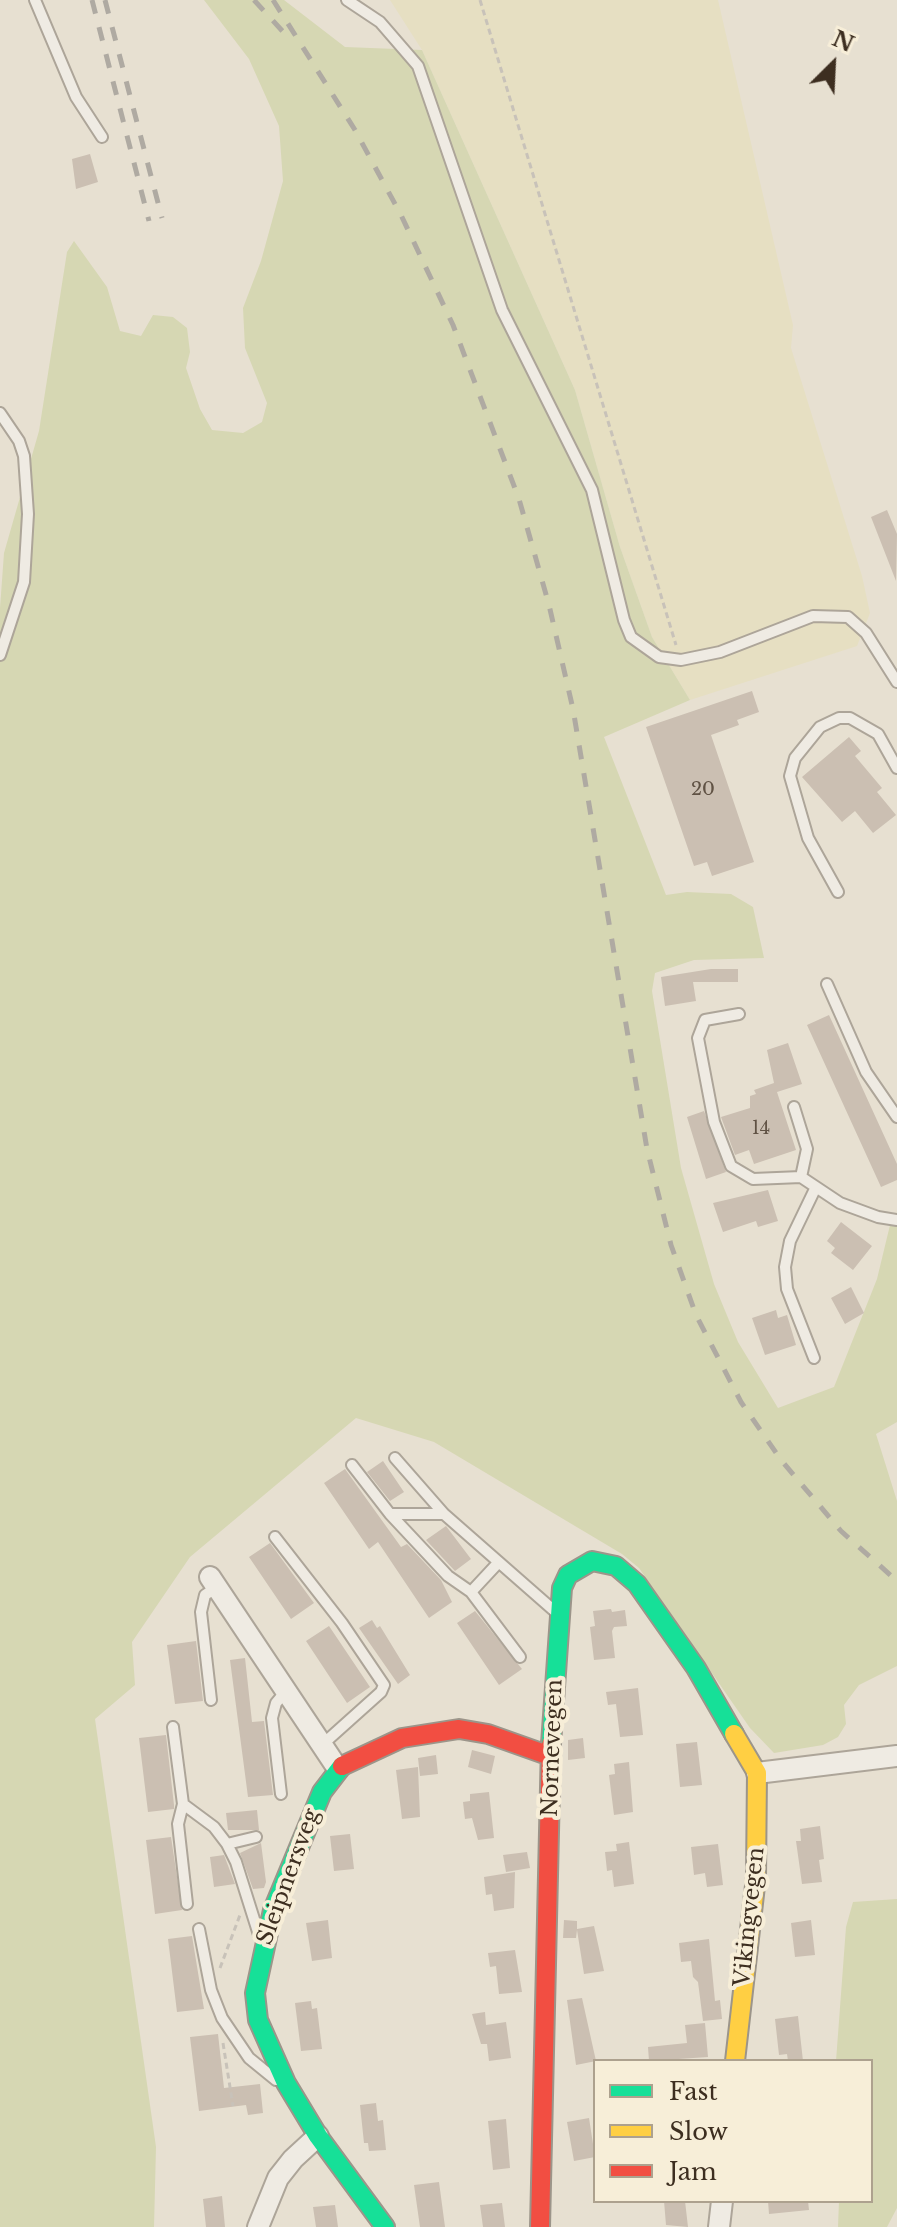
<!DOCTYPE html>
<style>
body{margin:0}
#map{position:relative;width:897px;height:2227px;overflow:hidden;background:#e7e0d1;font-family:"Libre Baskerville",serif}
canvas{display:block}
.legend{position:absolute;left:593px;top:2059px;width:280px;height:144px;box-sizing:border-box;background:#f7eed8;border:2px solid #ada18e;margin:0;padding:10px 14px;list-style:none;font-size:24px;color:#3d2e20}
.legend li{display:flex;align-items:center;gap:16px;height:40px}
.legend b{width:40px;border:2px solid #ada18e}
.north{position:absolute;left:793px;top:24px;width:80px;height:80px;-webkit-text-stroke:6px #f7eed8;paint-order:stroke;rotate:24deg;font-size:22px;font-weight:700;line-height:32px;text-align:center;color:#3d2e20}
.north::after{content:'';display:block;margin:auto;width:28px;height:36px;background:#3d2e20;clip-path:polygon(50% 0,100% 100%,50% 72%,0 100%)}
</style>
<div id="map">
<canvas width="897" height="2227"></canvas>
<ul class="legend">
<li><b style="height:10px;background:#16e098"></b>Fast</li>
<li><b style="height:10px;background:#ffcf43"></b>Slow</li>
<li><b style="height:10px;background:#f24e42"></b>Jam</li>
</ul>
<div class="north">N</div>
</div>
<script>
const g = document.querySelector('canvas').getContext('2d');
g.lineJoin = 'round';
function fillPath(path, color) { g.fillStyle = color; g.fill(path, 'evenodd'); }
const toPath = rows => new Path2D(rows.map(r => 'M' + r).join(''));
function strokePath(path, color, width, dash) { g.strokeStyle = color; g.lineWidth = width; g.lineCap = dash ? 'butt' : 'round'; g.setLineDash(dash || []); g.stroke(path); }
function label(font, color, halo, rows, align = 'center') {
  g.font = font + ' "Libre Baskerville",serif'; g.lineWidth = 8; g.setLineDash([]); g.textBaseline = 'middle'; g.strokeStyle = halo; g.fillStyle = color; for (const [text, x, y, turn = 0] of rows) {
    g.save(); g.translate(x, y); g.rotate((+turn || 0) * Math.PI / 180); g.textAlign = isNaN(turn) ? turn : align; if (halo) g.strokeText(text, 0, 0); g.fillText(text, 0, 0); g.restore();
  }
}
const farmland = toPath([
 [390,0,718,0,793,325,791,348,862,576,870,613,857,646,690,700,652,637,620,547,575,390,422,50]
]);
const green = toPath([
 [204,0,284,0,345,47,422,50,575,390,620,547,652,637,690,700,604,737,666,895,687,892,731,894,753,907,764,958,694,960,655,973,652,991,681,1168,714,1284,738,1342,778,1408,834,1387,877,1279,890,1225,897,1225,897,1422,876,1434,897,1501,897,1666,859,1685,844,1705,846,1724,838,1737,823,1745,774,1753,750,1728,639,1568,622,1554,434,1442,356,1418,190,1557,132,1642,135,1685,95,1719,156,2147,154,2227,0,2227,0,608,4,553,39,431,67,252,74,241,107,287,120,331,141,336,153,315,173,317,187,328,190,352,186,368,200,409,212,430,243,433,262,422,267,403,245,348,243,308,261,261,283,181,279,126,249,59],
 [897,1899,897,2208,887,2227,838,2227,839,2201,871,2201,871,2061,836,2061,846,1927,853,1902]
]);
const building = toPath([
 [90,154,98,182,76,189,72,159],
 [887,510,897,534,896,581,871,517],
 [752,691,759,712,737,720,739,725,711,735,754,862,712,876,707,862,694,866,646,727],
 [849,737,861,751,855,756,882,788,877,792,896,815,873,833,855,811,842,822,802,777],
 [711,969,738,969,738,982,693,982,696,1001,665,1006,661,977],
 [829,1015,897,1164,897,1180,881,1187,807,1025],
 [788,1043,802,1084,777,1092,796,1150,754,1164,749,1150,735,1155,721,1117,750,1108,750,1096,756,1094,754,1090,774,1083,767,1050],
 [704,1111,726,1172,706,1179,687,1117],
 [768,1190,778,1221,758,1227,756,1221,723,1232,713,1203],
 [841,1222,872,1246,853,1270,831,1253,835,1248,827,1241],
 [851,1287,864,1313,845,1324,831,1298],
 [776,1310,778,1318,787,1315,796,1345,765,1355,752,1318],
 [383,1461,404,1492,390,1501,367,1472],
 [345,1469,401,1547,407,1544,441,1580,452,1602,429,1618,378,1542,369,1549,324,1483],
 [446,1526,471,1559,455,1571,426,1540],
 [270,1543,314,1603,291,1619,249,1557],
 [611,1609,612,1612,625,1610,627,1626,614,1627,612,1631,615,1658,594,1660,590,1627,595,1626,593,1611],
 [475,1611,522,1669,499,1685,457,1623],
 [372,1620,377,1628,380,1626,410,1675,398,1684,359,1628],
 [329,1626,370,1687,347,1703,306,1641],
 [196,1641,203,1701,175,1704,167,1645],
 [245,1658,252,1722,264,1721,273,1795,248,1797,230,1660],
 [638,1688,643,1735,620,1737,616,1704,608,1705,606,1692],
 [166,1735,174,1805,174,1809,148,1812,139,1738],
 [583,1738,585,1758,568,1760,568,1740],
 [697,1742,702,1785,680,1787,676,1744],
 [472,1750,495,1756,491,1774,468,1767],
 [436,1755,438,1774,420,1776,418,1758],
 [629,1762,633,1812,614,1815,609,1775,615,1774,614,1764],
 [418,1767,420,1817,402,1819,396,1770],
 [489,1792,494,1838,478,1840,472,1818,465,1819,463,1802,470,1801,470,1794],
 [257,1810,259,1830,228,1830,226,1813],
 [820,1826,824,1859,819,1860,822,1882,802,1884,796,1841,801,1841,800,1829],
 [350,1834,354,1869,334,1871,330,1836],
 [171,1837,182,1910,155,1914,146,1840],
 [629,1842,634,1884,614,1887,612,1870,607,1871,605,1852,617,1851,616,1844],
 [261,1843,266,1882,264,1888,253,1889,240,1853],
 [718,1844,723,1885,707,1887,705,1873,694,1875,691,1847],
 [527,1852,530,1868,506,1872,503,1855],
 [224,1855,235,1884,214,1887,210,1857],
 [515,1872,514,1908,494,1911,492,1894,486,1895,484,1877],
 [328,1920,332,1958,312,1961,306,1923],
 [564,1920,577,1921,577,1929,594,1926,604,1971,584,1974,577,1930,576,1938,563,1938],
 [811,1920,815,1955,795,1957,791,1923],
 [192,1936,204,2009,177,2012,168,1939],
 [709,1939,715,2001,720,2000,722,2019,703,2021,698,1982,693,1977,691,1961,681,1962,679,1943],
 [515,1950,522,1992,499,1994,496,1966,490,1967,488,1953],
 [582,1998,596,2061,576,2065,567,2000],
 [311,2001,312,2009,317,2008,322,2049,301,2051,295,2003],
 [485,2012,486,2025,506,2022,511,2058,489,2061,487,2044,481,2044,472,2014],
 [798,2016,803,2061,788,2061,787,2054,779,2055,775,2019],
 [705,2023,708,2057,649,2061,648,2047,687,2043,685,2025],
 [218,2034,224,2088,260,2084,263,2113,248,2115,246,2105,199,2111,190,2037],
 [376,2103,378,2121,383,2120,386,2150,369,2151,368,2143,364,2143,360,2105],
 [589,2118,595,2157,574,2161,567,2122],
 [506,2119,510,2168,493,2170,488,2121],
 [439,2182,445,2227,420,2227,414,2185],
 [222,2196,225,2227,206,2227,203,2199],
 [664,2201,685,2201,688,2227,666,2225],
 [768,2201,808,2201,809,2210,769,2214],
 [502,2203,505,2227,483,2227,480,2205],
 [335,2205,338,2227,316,2227,313,2207]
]);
const path = toPath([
 [480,0,676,645],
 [220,1968,240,1915],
 [223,2043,233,2106]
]);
const lane = toPath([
 [35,0,76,97,102,137],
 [347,0,380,22,418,66,502,310,592,490,624,620,631,637,659,657,681,660,720,652,813,616,848,617,866,633,897,682],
 [0,413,19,441,24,456,28,514,24,582,0,655],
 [838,892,808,838,790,776,795,758,820,727,839,718,850,718,878,734,897,768],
 [827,984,866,1072,897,1117],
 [739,1014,705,1020,698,1038,714,1122,731,1166,753,1179,801,1177,807,1149,794,1107],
 [801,1177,840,1203,878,1217,897,1220],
 [814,1358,787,1289,785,1267,790,1241,816,1187],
 [395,1458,444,1514,558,1614],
 [352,1465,390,1514,448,1576,471,1592,520,1657],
 [390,1514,444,1514],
 [275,1537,342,1623,384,1685,381,1692,323,1744],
 [471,1592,498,1563],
 [211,1700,201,1612,205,1595,217,1587],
 [173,1727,183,1804,178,1824,187,1904],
 [281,1794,272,1718,276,1703,287,1690],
 [183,1804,214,1827,227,1844,236,1862,259,1935],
 [227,1844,256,1837],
 [199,1929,211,1990,222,2018,249,2058,276,2080]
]);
const street = toPath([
 [210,1577,338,1769],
 [757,1773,897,1756],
 [258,2227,278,2178,293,2159,318,2136],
 [719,2227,722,2201]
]);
const fast = toPath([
 [551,1744,562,1588,568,1575,592,1561,616,1566,637,1584,696,1668,734,1734],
 [342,1766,322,1792,273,1910,255,1993,258,2020,286,2083,318,2136,385,2227]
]);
const slow = toPath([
 [734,1734,757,1773,756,1877,735,2061]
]);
const jam = toPath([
 [342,1766,402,1738,459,1729,488,1734,550,1756],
 [540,2227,551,1744]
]);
const rail = toPath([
 [92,0,149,221],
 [105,0,162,218],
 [254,0,286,35],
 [273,0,355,130,401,215,453,325,519,499,549,605,573,709,647,1149,671,1245,696,1315,741,1402,781,1460,841,1531,897,1581]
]);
const numberNames = [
 ["20",703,790],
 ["14",761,1129]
];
const streetNames = [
 ["Nornevegen",553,1748,-88],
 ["Sleipnersveg",289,1877,-70],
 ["Vikingvegen",750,1917,-84]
];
fillPath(farmland, '#e6dfc2');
fillPath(green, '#d6d7b3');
fillPath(building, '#cbbfb2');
strokePath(lane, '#ada599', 14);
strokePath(street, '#ada599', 24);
strokePath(fast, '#9c958a', 22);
strokePath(slow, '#9c958a', 22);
strokePath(jam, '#9c958a', 22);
strokePath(path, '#c8c2b9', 3, [6, 4]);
strokePath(lane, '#efebe3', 10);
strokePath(street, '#efebe3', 20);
strokePath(fast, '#16e098', 18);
strokePath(slow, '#ffcf43', 18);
strokePath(jam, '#f24e42', 18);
strokePath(rail, '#afaaa2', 5, [14, 14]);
label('18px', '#605244', null, numberNames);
label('22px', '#3d2e20', '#f7eed8', streetNames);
</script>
